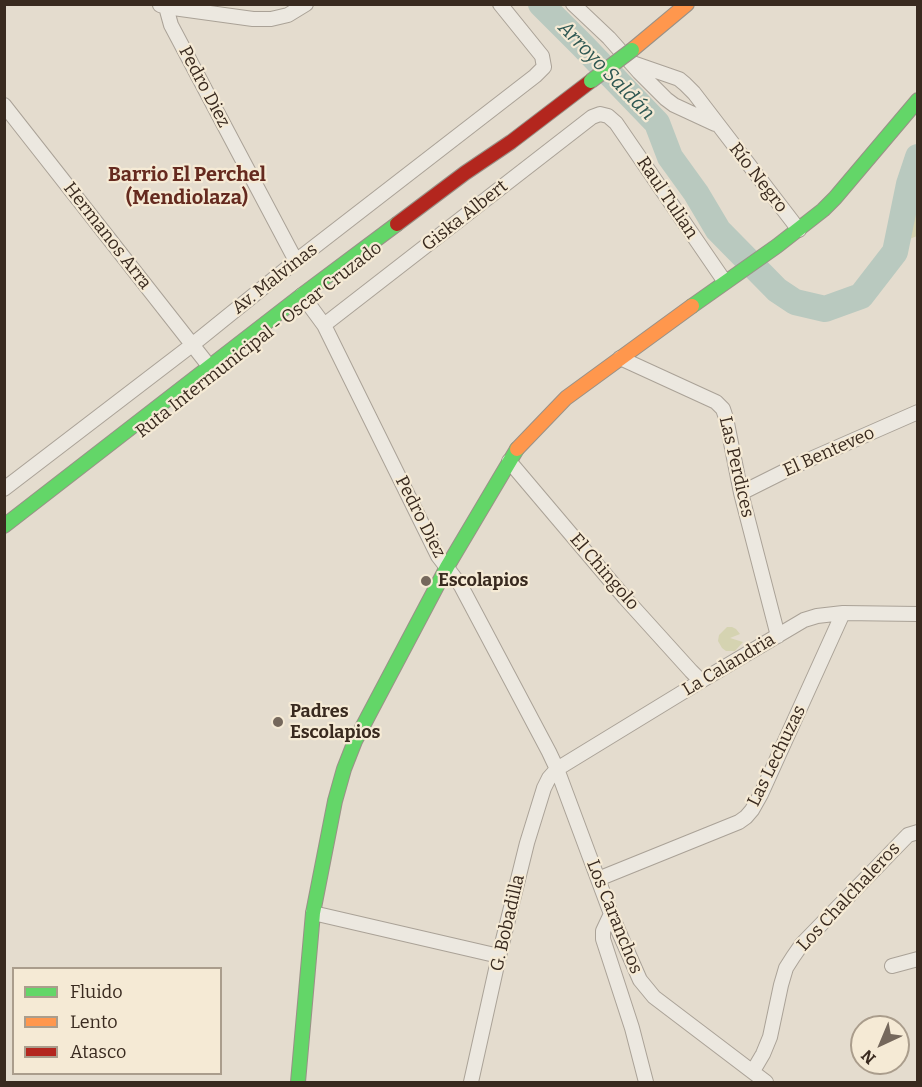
<!DOCTYPE html>
<meta charset="utf-8">
<style>
body{margin:0}
#map{position:relative;width:922px;height:1087px;overflow:hidden;background:#e4dcce;font-family:Bitter,serif}
canvas{display:block}
.frame{position:absolute;inset:0;border:6px solid #392a1f;pointer-events:none}
.legend{position:absolute;left:12px;top:967px;width:210px;height:108px;box-sizing:border-box;background:#f5ead5;border:2px solid #aa9d8c;margin:0;padding:8px 10px;list-style:none;font-size:18px;color:#392a1f}
.legend li{display:flex;align-items:center;gap:12px;height:30px}
.legend b{width:30px;border:2px solid #aa9d8c}
.north{position:absolute;left:850px;top:1015px;width:60px;height:60px;box-sizing:border-box;background:#f5ead5;border:2px solid #aa9d8c;border-radius:50%;rotate:224deg;font-size:16px;font-weight:700;line-height:24px;text-align:center;color:#392a1f}
.north::after{content:'';display:block;margin:auto;width:21px;height:27px;background:#75685c;clip-path:polygon(50% 0,100% 100%,50% 72%,0 100%)}
</style>
<div id="map">
<canvas width="922" height="1087"></canvas>
<div class="frame"></div>
<ul class="legend">
<li><b style="height:8px;background:#63d668"></b>Fluido</li>
<li><b style="height:8px;background:#ff974d"></b>Lento</li>
<li><b style="height:8px;background:#b3261e"></b>Atasco</li>
</ul>
<div class="north">N</div>
</div>
<script>
const g = document.querySelector('canvas').getContext('2d');
g.lineJoin = 'round';
function fillPath(path, color) { g.fillStyle = color; g.fill(path, 'evenodd'); }
const toPath = rows => new Path2D(rows.map(r => 'M' + r).join(''));
function strokePath(path, color, width, dash) { g.strokeStyle = color; g.lineWidth = width; g.lineCap = dash ? 'butt' : 'round'; g.setLineDash(dash || []); g.stroke(path); }
function label(font, color, halo, rows, align = 'center') {
  g.font = font + ' Bitter,serif'; g.lineWidth = 4.5; g.setLineDash([]); g.textBaseline = 'middle'; g.strokeStyle = halo; g.fillStyle = color; for (const [text, x, y, turn = 0] of rows) {
    g.save(); g.translate(x, y); g.rotate((+turn || 0) * Math.PI / 180); g.textAlign = isNaN(turn) ? turn : align; if (halo) g.strokeText(text, 0, 0); g.fillText(text, 0, 0); g.restore();
  }
}
const green = toPath([
 [917,175,917,236,900,243,914,178],
 [727,627,732,627,736,629,740,634,730,638,743,642,735,651,726,651,722,648,718,641,719,635]
]);
const river = toPath([
 [541,4,582,45,657,123,670,157,696,193,718,230,777,290,795,302,825,309,861,296,895,252,909,184,918,157]
]);
const street = toPath([
 [573,4,609,38,639,72,666,99,674,105,715,124],
 [160,5,166,7,253,19,271,19,288,15,306,4],
 [166,7,171,25,296,261],
 [630,62,679,79,685,84,694,93,799,230],
 [4,105,209,366],
 [302,295,324,325,438,556,461,586,549,752,557,769,611,914,640,980,654,997,766,1082],
 [324,325,592,117,600,114,608,116,616,123,725,282],
 [620,358,716,402,723,409,726,418,741,493,778,636],
 [509,461,625,598,691,671,701,681],
 [4,489,192,345,296,261,535,76,544,67,542,56,500,4],
 [741,493,797,465,918,412],
 [598,879,739,822,746,817,752,810,761,794,843,613],
 [313,913,499,956],
 [611,914,603,931,603,939,632,1028,646,1082],
 [892,966,918,959],
 [753,1071,763,1054,770,1037,781,985,786,968,793,957,802,944,908,835,918,832],
 [471,1082,499,956,527,843,544,788,549,778,557,769,701,681,804,620,817,616,843,613,918,614]
]);
const fast = toPath([
 [692,306,777,246,823,210,835,198,918,100],
 [4,526,302,295,397,224],
 [298,1082,313,913,335,801,344,769,355,741,447,567,517,449]
]);
const slow = toPath([
 [632,50,687,4],
 [517,449,566,398,692,306]
]);
const jam = toPath([
 [397,224,465,173,511,142,591,81]
]);
const fastBridge = toPath([
 [591,81,632,50]
]);
const markers = [
 [426,581,6,"#75685c"],
 [278,722,6,"#75685c"]
];
const streetNames = [
 ["Pedro Diez",204,87,62],
 ["Río Negro",758,178,52],
 ["Raul Tulian",667,198,56],
 ["Giska Albert",465,216,-38],
 ["Hermanos Arra",107,236,52],
 ["Av. Malvinas",275,279,-38],
 ["Ruta Intermunicipal - Oscar Cruzado",259,340,-38],
 ["El Benteveo",829,452,-24],
 ["Las Perdices",736,467,77],
 ["Pedro Diez",420,517,63],
 ["El Chingolo",604,572,49],
 ["La Calandria",729,665,-31],
 ["Las Lechuzas",777,756,-64],
 ["Los Chalchaleros",849,897,-47],
 ["Los Caranchos",614,917,68],
 ["G. Bobadilla",508,923,-77]
];
const poiNames = [
 ["Escolapios",438,581],
 ["Padres",290,712],
 ["Escolapios",290,733]
];
const waterNames = [
 ["Arroyo Saldán",606,71,46]
];
const neighbourhoodNames = [
 ["Barrio El Perchel",187,175],
 ["(Mendiolaza)",187,198]
];
fillPath(green, '#d5d3b1');
strokePath(river, '#b9c9bf', 26);
strokePath(street, '#aaa297', 16);
strokePath(fast, '#999187', 16);
strokePath(slow, '#999187', 16);
strokePath(jam, '#999187', 16);
strokePath(street, '#ece8e0', 14);
strokePath(fast, '#63d668', 14);
strokePath(slow, '#ff974d', 14);
strokePath(jam, '#b3261e', 14);
strokePath(fastBridge, '#999187', 16, []);
strokePath(fastBridge, '#63d668', 14);
for (const [x, y, r, color] of markers) { const dot = new Path2D(); dot.arc(x, y, r, 0, 2 * Math.PI); g.fillStyle = color; g.fill(dot); strokePath(dot, '#f5ead5', 2); }
label('18px', '#392a1f', '#f5ead5', streetNames);
label('bold 18px', '#392a1f', '#f5ead5', poiNames, 'left');
label('italic 20px', '#2f5853', '#f5ead5', waterNames);
label('bold 20px', '#652a1f', '#f5ead5', neighbourhoodNames);
</script>
